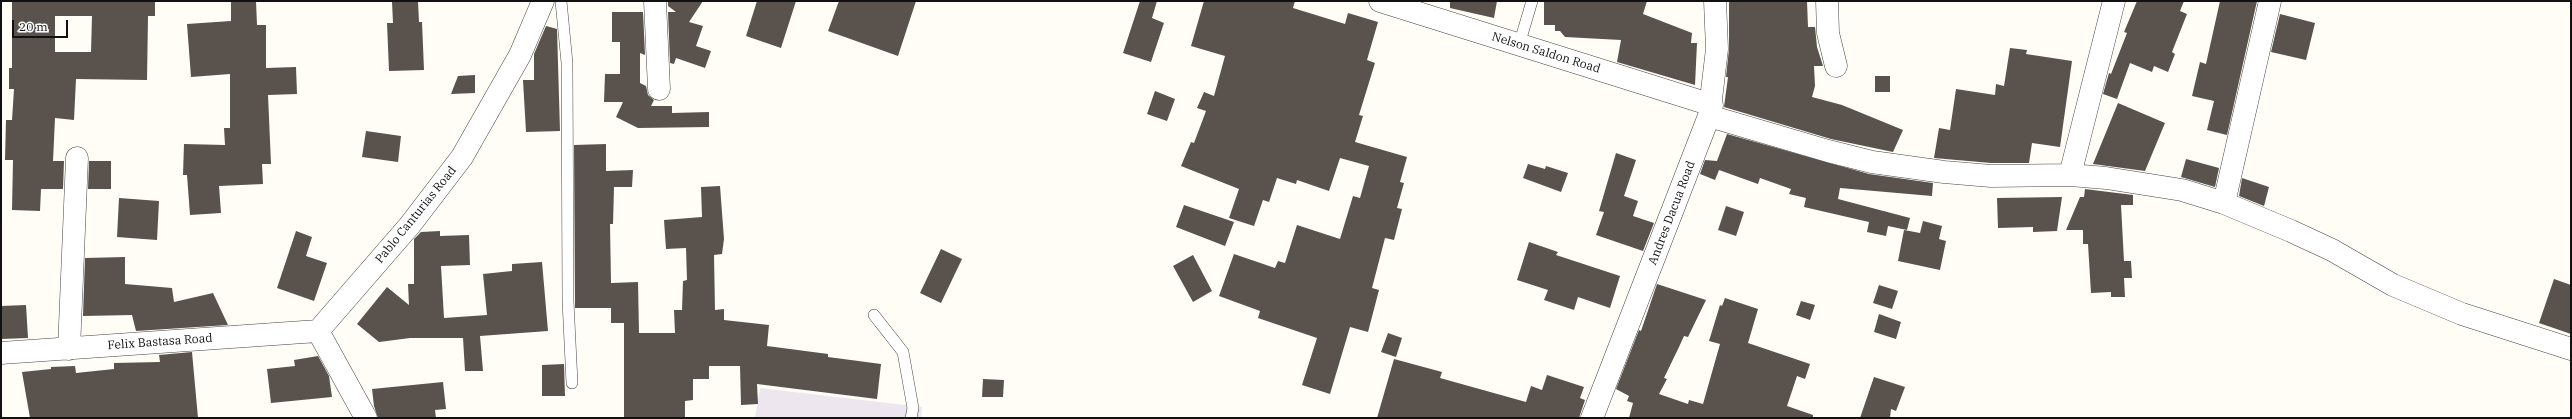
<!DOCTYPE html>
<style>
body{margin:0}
#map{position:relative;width:2572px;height:419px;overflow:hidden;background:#fffdf5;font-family:"IBM Plex Serif",serif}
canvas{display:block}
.frame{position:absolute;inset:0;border:2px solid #111;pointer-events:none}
.scale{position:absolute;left:12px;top:20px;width:56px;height:18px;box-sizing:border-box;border:2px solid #111;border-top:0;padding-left:5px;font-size:12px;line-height:14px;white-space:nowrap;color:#111;-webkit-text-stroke:3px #fff;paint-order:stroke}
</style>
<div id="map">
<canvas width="2572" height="419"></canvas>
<div class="frame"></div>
<div class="scale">20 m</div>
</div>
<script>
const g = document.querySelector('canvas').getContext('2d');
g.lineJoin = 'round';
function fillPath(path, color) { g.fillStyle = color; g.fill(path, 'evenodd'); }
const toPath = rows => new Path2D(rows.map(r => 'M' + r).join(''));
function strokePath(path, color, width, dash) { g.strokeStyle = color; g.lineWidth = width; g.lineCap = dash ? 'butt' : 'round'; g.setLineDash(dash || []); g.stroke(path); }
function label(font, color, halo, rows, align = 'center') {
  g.font = font + ' "IBM Plex Serif",serif'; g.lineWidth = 4; g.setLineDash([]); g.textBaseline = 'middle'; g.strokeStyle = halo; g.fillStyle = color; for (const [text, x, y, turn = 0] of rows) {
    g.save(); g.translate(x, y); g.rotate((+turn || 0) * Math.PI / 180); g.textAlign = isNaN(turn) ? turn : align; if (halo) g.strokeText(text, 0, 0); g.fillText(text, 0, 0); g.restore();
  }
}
const industrial = toPath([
 [760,388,922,407,921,418,755,418]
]);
const building = toPath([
 [12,1,155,1,155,16,148,16,147,80,76,79,74,120,55,118,53,161,64,161,63,189,41,189,40,211,12,210,13,160,5,160,6,120,12,120,14,89,9,89,9,68,12,68],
 [55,16,92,16,91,52,55,52],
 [231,1,256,1,257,25,266,25,266,68,296,67,297,94,268,95,271,164,262,164,263,184,219,186,221,213,190,215,187,175,183,175,184,144,225,145,224,128,230,128,230,74,191,77,187,24,231,21],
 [418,1,419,22,422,22,424,70,389,71,387,23,393,23,392,2],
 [668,1,703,1,689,22,703,26,696,46,711,51,705,68,676,58,674,64,670,63,668,12,676,12,668,6],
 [757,1,796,1,781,48,746,36],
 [839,1,916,1,898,56,828,31],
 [1140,1,1157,1,1152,18,1164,23,1151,62,1123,53],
 [1204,1,1295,1,1293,8,1345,24,1348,13,1378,22,1367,60,1375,63,1359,115,1363,116,1355,142,1407,157,1400,182,1404,183,1397,208,1402,209,1394,240,1385,238,1372,288,1379,290,1368,332,1350,327,1330,394,1302,385,1317,338,1258,318,1260,311,1219,296,1234,254,1275,268,1278,261,1285,263,1297,225,1340,239,1353,196,1360,198,1369,166,1340,158,1329,191,1297,180,1296,184,1277,178,1269,202,1263,200,1254,226,1229,218,1239,189,1181,166,1191,142,1194,143,1206,111,1197,108,1204,92,1214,96,1225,56,1191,46],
 [1450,1,1497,1,1494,18,1450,8],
 [1544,1,1647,1,1643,14,1692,33,1691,43,1697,43,1695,85,1617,62,1621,40,1565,37,1560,31,1555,31,1555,25,1544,25],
 [1729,1,1807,1,1808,27,1815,27,1817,47,1823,66,1814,66,1815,86,1812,97,1842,105,1903,130,1893,152,1831,139,1724,107,1728,77,1726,77,1729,49],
 [2137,1,2184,1,2180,11,2187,14,2172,52,2175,54,2168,72,2154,66,2152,72,2130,63,2117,99,2103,94,2109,73,2111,74,2127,33,2124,32],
 [2220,1,2257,1,2227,135,2207,130,2214,101,2192,96,2200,62,2206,64],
 [612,12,643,12,645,55,640,53,640,83,646,86,648,95,654,100,651,106,672,106,672,113,709,112,709,127,638,128,616,117,623,102,604,102,605,74,620,74,620,42,612,42],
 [2280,14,2315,23,2306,60,2271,52],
 [546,26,557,29,560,131,526,132,523,80,534,80,534,54],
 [2010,48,2027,50,2026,54,2072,61,2060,147,2032,143,2029,163,1991,163,1934,158,1939,128,1950,130,1956,89,1995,95,1996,84,2004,86],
 [475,75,475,93,451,94,458,76],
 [1875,76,1890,76,1890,92,1875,92],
 [1155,91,1175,99,1167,121,1147,114],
 [2118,103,2165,123,2145,171,2093,164],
 [366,131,401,136,398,162,362,157],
 [1727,134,1869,174,1933,183,1932,196,1840,188,1838,199,1910,218,1907,230,1888,226,1886,236,1867,232,1869,222,1804,207,1806,198,1789,194,1791,189,1760,178,1758,184,1719,170,1715,180,1700,174,1705,160,1717,161],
 [606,144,606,171,633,170,632,187,614,187,613,224,610,224,611,283,638,282,639,333,675,333,674,310,682,310,683,281,687,280,686,248,666,249,664,220,702,217,701,187,720,186,724,239,722,254,714,255,715,310,724,309,724,320,769,325,767,346,828,354,828,357,881,364,877,399,757,384,758,404,741,405,740,366,709,366,709,379,693,379,693,400,685,401,685,418,624,418,624,323,611,323,611,308,575,308,574,145],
 [1616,153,1636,160,1624,196,1638,201,1633,216,1654,223,1643,251,1596,235,1604,212,1599,211],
 [2186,159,2219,168,2215,187,2181,177],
 [89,161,111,161,111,189,88,189],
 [1528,164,1545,169,1546,166,1568,173,1561,192,1523,178],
 [2242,178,2269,187,2264,206,2239,196],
 [2085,189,2133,195,2133,205,2121,205,2124,261,2131,261,2132,278,2124,278,2125,297,2111,297,2111,292,2091,293,2088,244,2083,244,2083,230,2066,230,2080,197,2084,197],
 [2062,197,2057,231,2033,232,2033,227,1998,228,1997,198],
 [119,198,159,201,157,240,117,237],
 [1184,205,1234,222,1225,246,1176,227],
 [1726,206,1744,212,1736,236,1718,230],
 [1923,221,1942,226,1939,239,1946,241,1940,270,1898,261,1904,230,1920,233],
 [296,231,312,237,306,256,327,263,314,301,277,288],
 [440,231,440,236,469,235,470,265,441,266,444,318,487,315,483,274,512,271,512,264,542,262,548,331,480,336,483,371,465,371,463,338,410,338,379,342,357,324,387,287,409,305,408,284,414,284,414,239,421,232],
 [1529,242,1558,252,1556,255,1620,276,1610,308,1578,297,1574,310,1544,300,1548,290,1517,280],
 [941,249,962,259,941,303,920,293],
 [1193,255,1212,291,1193,302,1173,266],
 [125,257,125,284,172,288,174,302,213,293,228,325,136,331,132,315,83,316,85,258],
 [2554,279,2571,285,2571,334,2539,323],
 [1657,284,1706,300,1688,337,1684,336,1679,347,1664,378,1667,379,1659,394,1688,404,1689,400,1703,404,1720,344,1709,341,1720,305,1722,306,1725,298,1758,309,1748,343,1810,364,1805,379,1797,376,1787,406,1813,415,1813,418,1629,418,1633,403,1627,401,1629,396,1616,389,1639,330,1641,331],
 [1879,285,1898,291,1892,309,1873,303],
 [1801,301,1815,305,1810,320,1796,315],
 [26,305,28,338,1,339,1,306],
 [1879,314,1901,322,1896,339,1874,332],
 [1388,333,1402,338,1396,357,1381,352],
 [192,352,198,418,30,418,22,372,51,369,51,367,75,366,76,373,114,369,114,363,160,362,159,355],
 [318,356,329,376,332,397,271,403,267,369,295,366,294,360],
 [1394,359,1442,372,1440,378,1526,402,1531,386,1542,390,1547,375,1584,387,1580,398,1585,400,1579,418,1377,418],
 [564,364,565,396,542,396,542,365],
 [1874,377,1905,387,1896,411,1891,409,1890,418,1860,418],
 [983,379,1004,380,1003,397,982,397],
 [443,382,446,409,435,410,436,418,378,418,374,406,372,389]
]);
const lane = toPath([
 [561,1,567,63,568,301,572,383],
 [1519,45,1532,1],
 [874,315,903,352,913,408,911,418]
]);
const street = toPath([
 [655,1,659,89],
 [1380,1,1712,105],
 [1827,1,1828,33,1836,66],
 [1709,116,1828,151,1872,162,1944,172,1991,176,2070,175,2106,178,2182,190,2224,203,2291,231,2332,250,2393,285,2462,314,2571,349],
 [2070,175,2114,1],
 [2224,203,2270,1],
 [69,349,77,158],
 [1,353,318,331],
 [366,418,318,331,410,225,462,157,520,55,543,1],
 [1592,418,1709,116,1717,49,1715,1]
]);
const streetNames = [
 ["Nelson Saldon Road",1546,53,17],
 ["Andres Dacua Road",1672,213,-69],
 ["Pablo Canturias Road",416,215,-51],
 ["Felix Bastasa Road",160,342,-4]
];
fillPath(industrial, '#eee6ef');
fillPath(building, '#5a524d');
strokePath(lane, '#444', 12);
strokePath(street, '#444', 23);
strokePath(lane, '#fff', 11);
strokePath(street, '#fff', 22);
label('12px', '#111', '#fff', streetNames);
</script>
